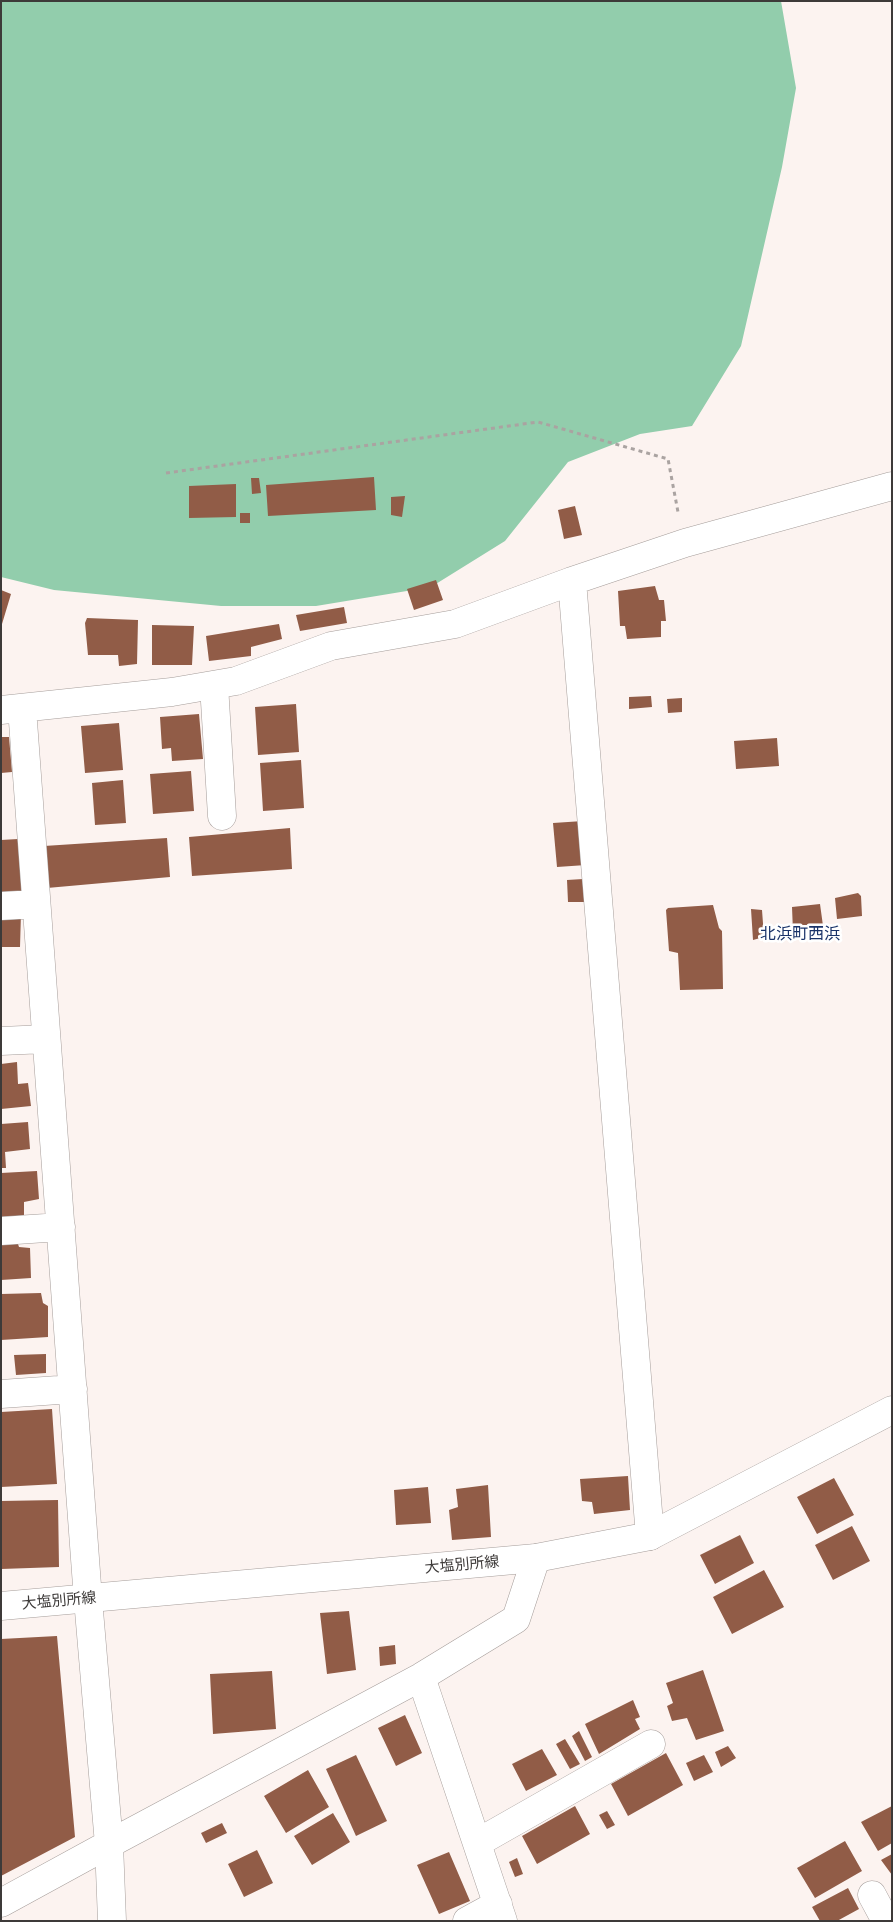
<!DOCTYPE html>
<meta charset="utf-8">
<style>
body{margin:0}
#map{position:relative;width:893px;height:1922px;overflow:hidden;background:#fcf3f0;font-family:"Work Sans",sans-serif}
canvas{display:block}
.frame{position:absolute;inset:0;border:2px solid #3d3a39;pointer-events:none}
</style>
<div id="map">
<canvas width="893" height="1922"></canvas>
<div class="frame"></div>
</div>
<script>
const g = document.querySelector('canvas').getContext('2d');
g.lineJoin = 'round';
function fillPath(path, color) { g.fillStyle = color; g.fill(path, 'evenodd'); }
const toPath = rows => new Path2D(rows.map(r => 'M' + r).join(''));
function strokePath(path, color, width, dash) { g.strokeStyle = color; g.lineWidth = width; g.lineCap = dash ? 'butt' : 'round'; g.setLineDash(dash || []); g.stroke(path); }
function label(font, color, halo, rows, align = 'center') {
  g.font = font + ' "Work Sans","Noto Sans JP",sans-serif'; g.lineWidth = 5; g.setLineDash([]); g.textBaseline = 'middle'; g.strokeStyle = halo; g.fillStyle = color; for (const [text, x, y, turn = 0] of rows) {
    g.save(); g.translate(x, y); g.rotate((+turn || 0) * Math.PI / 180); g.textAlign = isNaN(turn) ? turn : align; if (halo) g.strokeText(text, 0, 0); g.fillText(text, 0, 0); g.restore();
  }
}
const forest = toPath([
 [1,1,781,1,796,88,782,167,741,346,692,426,640,434,568,462,505,541,431,587,316,606,221,606,54,590,1,577]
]);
const building = toPath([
 [374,477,376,510,268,516,266,485],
 [251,478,259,478,261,493,252,494],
 [236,484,236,517,189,518,189,486],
 [405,496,402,517,391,515,391,497],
 [575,506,582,535,564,539,558,510],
 [240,513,250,513,250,523,240,523],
 [436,580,443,600,414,610,407,589],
 [655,586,659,600,664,600,666,621,661,621,661,637,627,639,625,626,620,626,618,591],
 [1,590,11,594,2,624,1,624],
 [344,607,347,623,300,631,296,615],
 [87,618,138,620,137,664,119,666,118,655,88,655,85,623],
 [279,624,282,639,251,647,251,656,209,661,206,636],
 [152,625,194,626,192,665,152,665],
 [651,696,652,707,629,709,629,697],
 [682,698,682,712,668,713,667,699],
 [296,704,299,752,258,755,255,707],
 [199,714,203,759,172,761,171,748,162,749,160,717],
 [119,723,123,770,85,773,81,726],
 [1,737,9,737,12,772,1,773],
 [777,738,779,766,736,769,734,741],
 [301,760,304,808,263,811,260,763],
 [191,771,194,811,153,814,150,774],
 [123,780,126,823,95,825,92,783],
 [583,821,586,865,557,867,553,823],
 [290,828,292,869,192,876,189,837],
 [167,838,170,877,47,888,44,846],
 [18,839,22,893,1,895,1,840],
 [583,879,585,902,568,902,567,880],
 [858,893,861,896,862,916,837,919,835,898],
 [820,904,824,933,793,932,792,907],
 [713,905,719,928,722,931,723,989,680,990,678,953,669,951,666,910,668,908],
 [751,909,762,910,764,937,753,940],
 [21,913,20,947,1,947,1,915],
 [17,1062,18,1084,28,1083,31,1106,1,1109,1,1064],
 [28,1122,30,1149,5,1152,6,1168,1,1168,1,1124],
 [37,1171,39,1199,24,1202,24,1216,1,1217,1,1173],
 [17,1241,19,1247,30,1248,31,1278,1,1280,1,1242],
 [41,1293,43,1303,48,1306,48,1337,1,1340,1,1294],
 [46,1354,46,1373,16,1375,14,1355],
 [52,1409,57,1484,1,1487,1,1412],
 [628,1476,630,1510,594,1514,592,1502,582,1501,580,1479],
 [834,1478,854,1515,817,1534,797,1497],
 [488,1485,491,1537,452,1540,449,1510,458,1507,456,1489],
 [428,1487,431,1523,396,1525,394,1490],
 [58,1500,59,1567,1,1569,1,1501],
 [852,1526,870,1561,833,1580,815,1545],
 [740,1535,754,1563,715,1584,700,1555],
 [764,1570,784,1607,732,1634,713,1597],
 [349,1611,356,1670,327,1674,320,1613],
 [57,1636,75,1837,1,1876,1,1639],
 [395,1645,396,1664,380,1666,379,1647],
 [703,1670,724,1731,696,1740,687,1718,672,1721,667,1706,673,1703,666,1683],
 [272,1671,276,1729,213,1734,210,1674],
 [633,1700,640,1717,635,1719,640,1729,599,1754,585,1724],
 [405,1715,422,1753,396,1766,378,1728],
 [579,1731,592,1757,585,1761,572,1736],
 [565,1739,580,1764,570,1769,556,1744],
 [728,1746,736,1758,721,1767,715,1752],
 [542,1749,557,1775,526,1791,512,1764],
 [666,1753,683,1785,628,1816,611,1784],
 [356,1755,387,1821,356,1836,326,1769],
 [704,1755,713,1772,694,1781,686,1763],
 [308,1770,329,1807,286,1833,264,1796],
 [575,1806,590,1834,537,1864,522,1836],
 [892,1806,892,1843,878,1851,861,1822],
 [607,1811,615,1825,607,1829,599,1815],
 [333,1813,350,1842,312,1865,294,1836],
 [222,1823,227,1833,206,1843,201,1833],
 [845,1841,862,1871,815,1898,797,1868],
 [257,1850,273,1883,244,1897,228,1864],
 [449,1852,470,1901,439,1914,417,1865],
 [892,1854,892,1875,881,1860],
 [517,1858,523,1874,515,1877,509,1862],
 [848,1888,859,1909,837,1921,820,1921,812,1907]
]);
const path = toPath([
 [166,473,538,422,668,459,678,512]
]);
const minor = toPath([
 [572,581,650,1536],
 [214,685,222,816],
 [22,708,88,1599,109,1844,112,1921],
 [1,710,172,692,236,681,331,646,455,624,572,581,685,543,892,486],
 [1,906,36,904],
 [1,1041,46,1039],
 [1,1231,61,1227],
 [1,1394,73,1389],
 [421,1677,503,1921],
 [477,1843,651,1744],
 [872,1895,886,1921],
 [1,1903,109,1844,421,1677,516,1619,536,1558],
 [467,1921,498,1904]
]);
const major = toPath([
 [1,1606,536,1558,650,1536,892,1410]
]);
const streetNames = [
 ["大塩別所線",462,1565,-5],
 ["大塩別所線",59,1601,-5]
];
const neighbourhoodNames = [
 ["北浜町西浜",800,934]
];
fillPath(forest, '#92cdac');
fillPath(building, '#915c47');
strokePath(minor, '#a59d9a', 29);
strokePath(major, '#a59d9a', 29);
strokePath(path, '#aaa3a1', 3, [4, 4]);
strokePath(minor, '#fff', 28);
strokePath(major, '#fff', 28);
label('15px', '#3d3a39', '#fff', streetNames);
label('16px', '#1a3369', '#fff', neighbourhoodNames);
</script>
